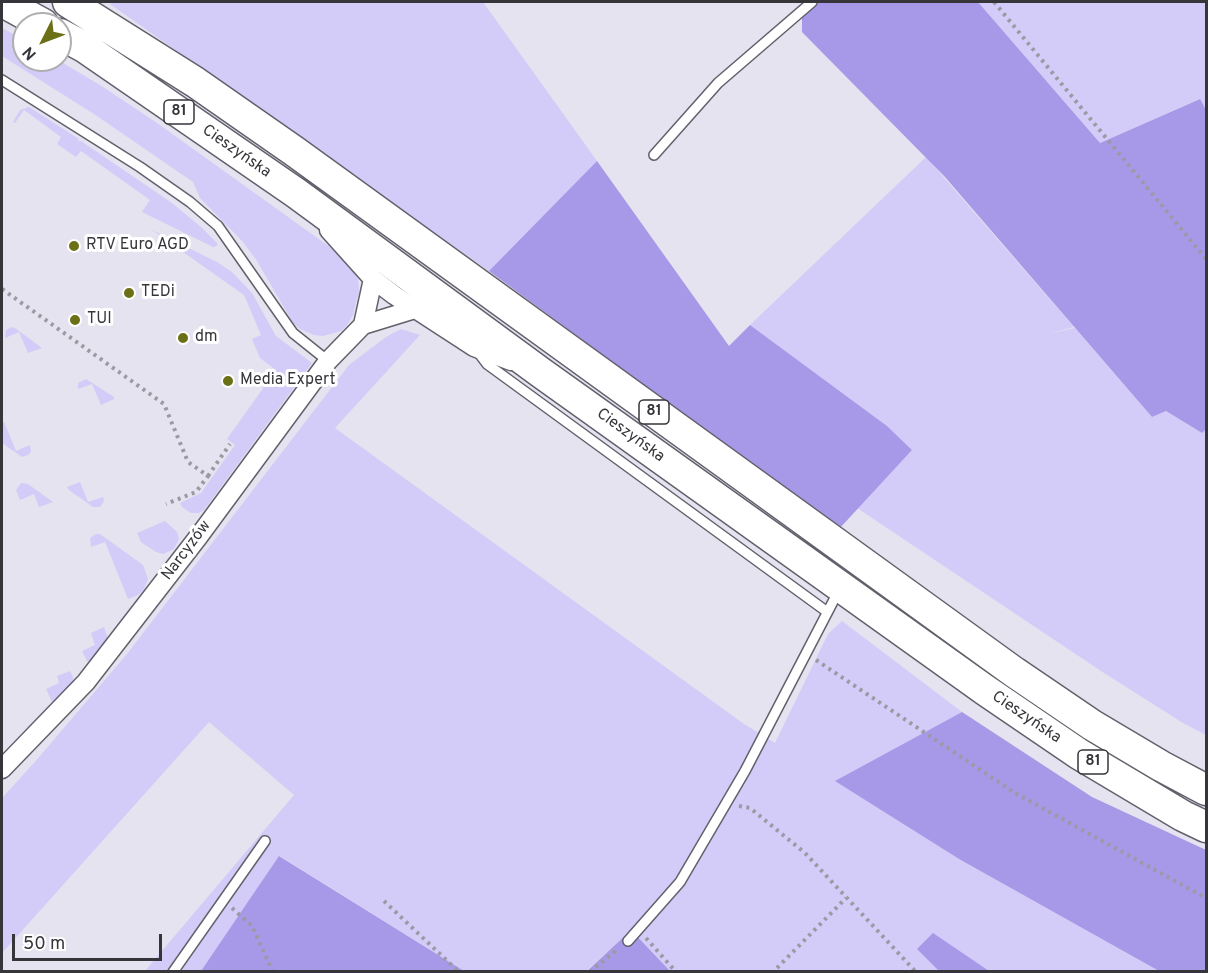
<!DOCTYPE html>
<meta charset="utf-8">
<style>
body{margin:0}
#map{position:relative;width:1208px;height:973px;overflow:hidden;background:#e4e3ef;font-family:Overpass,sans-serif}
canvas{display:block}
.frame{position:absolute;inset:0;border:3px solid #36353a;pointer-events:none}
.north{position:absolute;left:12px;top:12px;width:60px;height:60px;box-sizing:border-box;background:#fff;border:2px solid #afaeb0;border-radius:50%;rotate:228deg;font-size:16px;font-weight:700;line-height:24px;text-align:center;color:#36353a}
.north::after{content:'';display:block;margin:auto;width:21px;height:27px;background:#6b7016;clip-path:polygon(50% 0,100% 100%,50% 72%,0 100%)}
.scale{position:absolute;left:12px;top:934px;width:150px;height:27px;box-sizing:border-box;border:3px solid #36353a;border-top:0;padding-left:8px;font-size:18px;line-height:21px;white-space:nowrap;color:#36353a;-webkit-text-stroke:4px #fff;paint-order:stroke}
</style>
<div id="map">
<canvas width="1208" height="973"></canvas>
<div class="frame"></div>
<div class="north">N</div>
<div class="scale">50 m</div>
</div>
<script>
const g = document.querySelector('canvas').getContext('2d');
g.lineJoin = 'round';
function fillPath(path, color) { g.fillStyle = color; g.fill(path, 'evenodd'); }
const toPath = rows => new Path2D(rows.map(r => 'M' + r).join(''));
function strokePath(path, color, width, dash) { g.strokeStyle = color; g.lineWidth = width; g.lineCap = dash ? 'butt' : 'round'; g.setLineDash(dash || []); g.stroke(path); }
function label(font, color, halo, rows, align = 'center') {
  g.font = font + ' Overpass,sans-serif'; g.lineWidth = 6; g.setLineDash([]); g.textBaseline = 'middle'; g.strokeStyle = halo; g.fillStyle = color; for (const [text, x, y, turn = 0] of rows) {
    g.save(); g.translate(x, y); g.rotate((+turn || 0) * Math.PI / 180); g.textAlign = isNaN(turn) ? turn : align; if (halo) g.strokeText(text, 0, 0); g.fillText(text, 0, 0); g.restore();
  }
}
const green = toPath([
 [114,2,483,2,597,161,489,271,110,4],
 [978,2,1206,2,1206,110,1199,99,1100,143],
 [2,28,24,40,24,60,58,60,100,85,157,123,348,260,358,279,359,291,353,315,347,325,341,331,323,336,314,335,300,329,293,323,257,261,243,242,200,198,193,182,94,114,2,56],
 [29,107,79,139,78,141,81,141,172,203,201,227,217,243,217,246,213,247,142,212,150,200,81,151,76,157,57,144,61,137,24,110,15,123,13,122,20,110],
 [926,157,1074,327,1047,334,1075,328,1152,417,1166,411,1202,433,1206,429,1206,735,1183,723,1101,671,857,508,912,450,887,426,750,325],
 [152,230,217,262,232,272,252,293,276,336,312,363,204,510,199,513,191,513,182,507,180,503,201,493,235,445,227,439,276,370,260,358,252,339,261,335,244,295],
 [12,327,15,328,42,348,28,353,19,332,5,338,6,330],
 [401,329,420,335,335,428,744,724,775,743,828,634,842,621,962,712,836,781,959,859,1159,971,670,971,631,930,586,971,464,971,280,856,201,971,145,971,294,795,209,722,2,953,2,798,34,763,127,654,349,365,386,337],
 [86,379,114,397,114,399,101,405,92,384,78,389,78,383],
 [4,422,16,451,30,445,31,452,28,455,22,457,2,443,2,423],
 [80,482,88,502,103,497,104,501,100,507,93,507,69,490,67,487],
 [21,483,28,484,53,502,39,507,34,494,20,500,16,490],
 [165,521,177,532,179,539,174,549,163,554,156,552,141,542,137,533],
 [96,534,100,534,143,565,148,579,143,591,138,595,128,599,105,542,91,547,90,538],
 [104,627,108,639,90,661,87,661,82,651,95,645,91,633],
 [70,671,73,677,73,682,56,701,52,702,46,689,59,683,57,676]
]);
const forest = toPath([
 [802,2,978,2,1100,143,1200,99,1206,110,1206,429,1202,433,1166,411,1152,417,945,177,802,32],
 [597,161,729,346,750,325,887,426,912,450,839,529,489,271],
 [962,712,1092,797,1206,850,1206,971,1159,971,959,859,835,781],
 [279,856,464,971,201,971],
 [631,930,670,971,586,972],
 [933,933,989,971,939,971,917,949]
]);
const path = toPath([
 [994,2,1206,259],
 [2,289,164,404,188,462,208,476,196,492,166,504],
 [208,476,230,444],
 [816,660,1015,793,1206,898],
 [739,806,750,808,805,853,916,972],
 [384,901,459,972],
 [232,908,252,926,273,972],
 [646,938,676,972],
 [777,968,846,898],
 [590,972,618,949]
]);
const lane = toPath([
 [2,80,140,167,190,202,218,226,293,333,328,361],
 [654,155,718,83,812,2],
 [478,352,487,364,826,611],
 [628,941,680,882,745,771,839,590],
 [173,972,265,841]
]);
const street = toPath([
 [329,230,373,279,394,295,474,347,511,361],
 [363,325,373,279],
 [2,769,86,682,199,536,328,361,363,325,415,309]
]);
const primary = toPath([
 [3,2,43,24],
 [68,2,195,82,294,151,1014,672,1092,725,1161,766,1206,790],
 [60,34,84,47,296,193,540,372,985,690,1079,754,1183,816,1206,827]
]);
const markers = [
 [74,246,6,"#6b7016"],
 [129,293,6,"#6b7016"],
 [75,320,6,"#6b7016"],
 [183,338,6,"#6b7016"],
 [228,381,6,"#6b7016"]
];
const shields = [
 [179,112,30],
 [654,412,30],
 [1093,762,30]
];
const shieldNames = [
 ["81",179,112],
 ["81",654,412],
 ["81",1093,762]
];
const streetNames = [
 ["Cieszyńska",236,152,35],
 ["Cieszyńska",630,436,36],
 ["Narcyzów",187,551,-53],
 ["Cieszyńska",1026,718,34]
];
const poiNames = [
 ["RTV Euro AGD",86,246],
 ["TEDi",141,293],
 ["TUI",87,320],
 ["dm",195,338],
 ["Media Expert",240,381]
];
fillPath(green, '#d3cbf8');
fillPath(forest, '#a898e8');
strokePath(lane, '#62616b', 12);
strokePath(street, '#62616b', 21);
strokePath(primary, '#62616b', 33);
strokePath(path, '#9b9aa3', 4, [3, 4.5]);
strokePath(lane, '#fff', 9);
strokePath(street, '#fff', 18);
strokePath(primary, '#fff', 30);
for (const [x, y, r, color] of markers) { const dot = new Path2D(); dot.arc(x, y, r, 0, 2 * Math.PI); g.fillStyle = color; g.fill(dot); strokePath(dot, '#fff', 2); }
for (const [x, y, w] of shields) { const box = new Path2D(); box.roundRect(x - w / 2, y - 12, w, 24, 4.5); g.fillStyle = '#fff'; g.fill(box); strokePath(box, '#36353a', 1.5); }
label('bold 15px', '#36353a', null, shieldNames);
label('16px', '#36353a', '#fff', streetNames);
label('16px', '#36353a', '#fff', poiNames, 'left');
</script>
